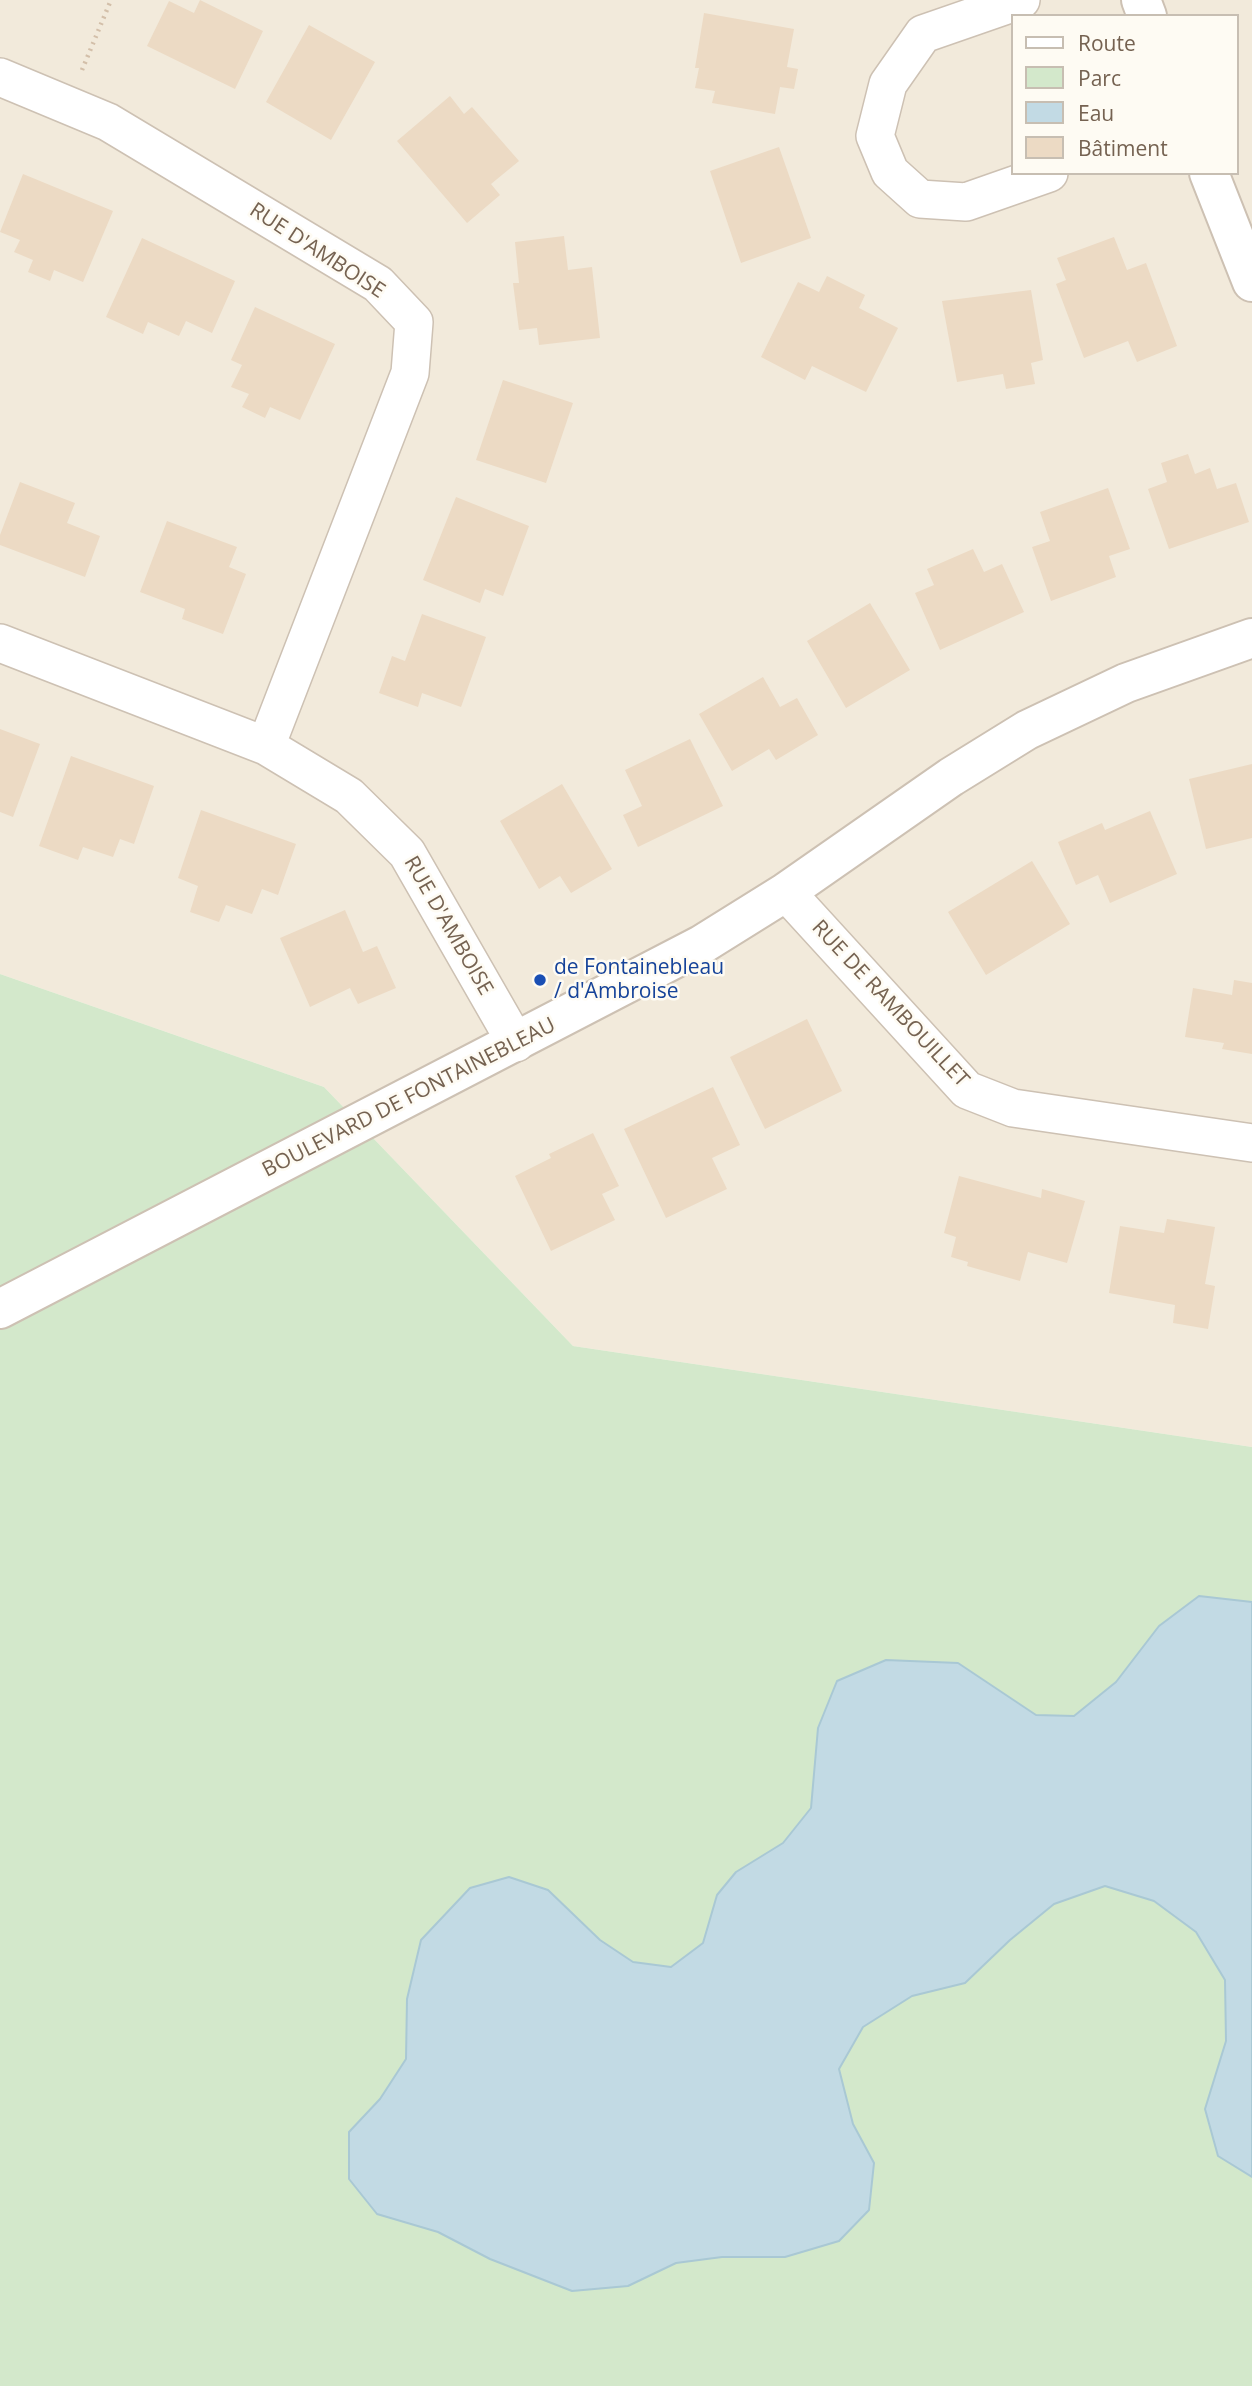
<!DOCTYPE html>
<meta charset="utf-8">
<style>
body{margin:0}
#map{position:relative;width:1252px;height:2386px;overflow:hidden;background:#fbf7ec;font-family:"Open Sans",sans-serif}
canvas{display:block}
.legend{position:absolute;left:1011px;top:14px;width:228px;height:161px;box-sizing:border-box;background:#fefbf3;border:2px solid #c7beb2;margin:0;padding:9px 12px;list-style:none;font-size:21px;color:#756251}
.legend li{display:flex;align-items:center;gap:14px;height:35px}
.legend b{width:35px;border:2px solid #c7beb2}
</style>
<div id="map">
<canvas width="1252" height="2386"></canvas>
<ul class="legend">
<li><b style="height:9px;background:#fff"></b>Route</li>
<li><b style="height:19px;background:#d3e8cb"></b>Parc</li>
<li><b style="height:19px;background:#c2dae4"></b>Eau</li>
<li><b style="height:19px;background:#ecdac4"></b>Bâtiment</li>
</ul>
</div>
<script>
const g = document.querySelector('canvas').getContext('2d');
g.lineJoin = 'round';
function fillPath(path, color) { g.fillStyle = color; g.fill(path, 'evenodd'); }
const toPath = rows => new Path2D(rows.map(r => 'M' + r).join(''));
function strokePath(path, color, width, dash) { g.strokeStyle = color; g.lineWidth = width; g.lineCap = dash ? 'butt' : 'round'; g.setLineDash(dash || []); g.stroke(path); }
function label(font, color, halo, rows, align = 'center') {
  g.font = font + ' "Open Sans",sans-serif'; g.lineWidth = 5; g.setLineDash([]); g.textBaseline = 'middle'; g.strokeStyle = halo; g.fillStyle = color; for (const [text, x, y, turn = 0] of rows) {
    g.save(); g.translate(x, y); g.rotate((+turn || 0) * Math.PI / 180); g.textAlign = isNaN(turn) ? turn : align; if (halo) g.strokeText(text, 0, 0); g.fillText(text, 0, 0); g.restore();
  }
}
const residential = toPath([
 [0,0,1252,0,1252,1447,573,1346,324,1087,0,974],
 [1012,16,1236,16,1236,173,1012,173]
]);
const green = toPath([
 [0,974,324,1087,573,1346,1252,1447,1252,2386,0,2386]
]);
const water = toPath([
 [1199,1596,1252,1602,1252,2177,1218,2156,1205,2109,1226,2041,1225,1980,1196,1932,1154,1901,1105,1886,1054,1904,1010,1940,965,1983,912,1996,863,2027,839,2069,853,2124,874,2163,869,2210,839,2241,785,2257,722,2257,676,2263,628,2286,572,2291,490,2259,438,2232,377,2214,349,2179,349,2132,380,2099,406,2059,407,1999,421,1940,470,1888,509,1877,548,1890,600,1940,633,1962,671,1967,703,1943,717,1895,736,1872,783,1843,811,1808,818,1728,837,1681,886,1660,958,1663,1036,1715,1074,1716,1116,1682,1159,1626,1199,1596]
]);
const building = toPath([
 [200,0,263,31,235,89,147,46,169,1,194,13],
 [704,13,794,29,787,67,798,69,794,89,780,87,775,114,712,103,715,91,695,88,699,68,695,68],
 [309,25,375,62,331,140,266,102],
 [450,96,464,114,472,107,519,161,491,184,500,195,467,223,397,141],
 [779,147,811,238,741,263,710,171],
 [23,174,113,211,83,282,54,270,50,281,28,272,33,260,14,252,20,240,0,232],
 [564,236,568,270,592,267,600,338,539,345,537,328,519,330,513,283,519,283,515,242],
 [1114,237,1127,270,1146,263,1177,346,1137,362,1128,341,1084,358,1056,284,1066,280,1057,258],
 [142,238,235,281,212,333,186,321,179,336,148,322,143,334,106,317],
 [827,276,865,295,859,308,898,328,866,392,812,366,805,380,761,357,798,282,819,292],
 [1031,290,1043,360,1031,363,1035,384,1006,389,1003,374,957,382,942,301],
 [255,307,335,344,300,420,270,407,265,418,242,407,249,394,231,387,242,365,231,360],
 [503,380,573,403,546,483,476,460],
 [1188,454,1195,474,1210,468,1217,489,1236,483,1249,522,1169,549,1148,489,1167,482,1161,463],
 [20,482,75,503,67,523,100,536,85,577,0,545,0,535],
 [1108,488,1130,549,1109,556,1116,577,1051,601,1032,547,1050,541,1040,512],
 [456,497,529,526,503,596,485,589,480,603,423,580],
 [167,521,237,547,229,567,246,574,223,634,182,619,185,609,140,592],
 [973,549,984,572,1002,564,1024,612,940,650,915,593,934,585,927,569],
 [870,603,910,670,846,708,807,641],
 [422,614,486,637,461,707,422,693,418,707,379,693,392,656,405,661],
 [763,677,780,707,797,698,818,735,776,760,769,749,732,771,699,714],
 [0,729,40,744,13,817,0,812],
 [690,739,723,806,638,847,623,815,642,806,625,770],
 [71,756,154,786,134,844,120,839,113,857,83,847,78,860,39,846],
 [1252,764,1252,838,1206,849,1189,779],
 [562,784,612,869,571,893,560,876,539,889,500,821],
 [201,810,296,844,278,895,262,889,252,914,226,905,219,922,190,912,198,886,178,878],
 [1150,811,1177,874,1110,903,1098,875,1076,885,1058,842,1102,823,1105,830],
 [1032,861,1070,924,986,975,948,912],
 [345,910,363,952,377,946,396,988,358,1004,350,988,310,1007,280,938],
 [1234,980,1252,983,1252,1054,1222,1049,1224,1043,1185,1037,1193,988,1232,995],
 [807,1019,842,1091,765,1129,730,1057],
 [713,1087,740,1145,712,1158,727,1189,666,1218,624,1129],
 [593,1133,619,1186,602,1194,615,1220,551,1251,515,1176,551,1158,549,1154],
 [959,1176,1041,1198,1042,1189,1085,1201,1067,1263,1028,1252,1020,1281,967,1266,968,1262,951,1257,956,1237,944,1233],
 [1167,1219,1215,1227,1205,1284,1215,1286,1208,1329,1173,1323,1175,1305,1109,1293,1120,1226,1164,1233]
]);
const path = toPath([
 [82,70,111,0]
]);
const minor = toPath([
 [1021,0,923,34,888,84,875,136,890,172,920,199,966,202,1049,173],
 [0,77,108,122,378,284,414,322,410,373,266,746],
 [0,643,266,746,349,796,407,853,516,1043],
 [786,892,967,1090,1013,1108,1252,1143]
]);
const tertiary = toPath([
 [1141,0,1147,16],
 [1209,173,1252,282],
 [0,1309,701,945,786,892,951,777,1027,730,1126,683,1252,638]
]);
const markers = [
 [540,980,7,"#1a4fb4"]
];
const streetNames = [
 ["RUE D'AMBOISE",317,251,33],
 ["RUE D'AMBOISE",448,926,60],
 ["RUE DE RAMBOUILLET",890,1004,47],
 ["BOULEVARD DE FONTAINEBLEAU",409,1098,-27]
];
const transitNames = [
 ["de Fontainebleau",554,968],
 ["/ d'Ambroise",554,992]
];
fillPath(residential, '#f2eadb');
fillPath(green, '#d3e8cb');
fillPath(water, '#c2dae4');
strokePath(water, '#a9c8d4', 2);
fillPath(building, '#ecdac4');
strokePath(minor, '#cdc1b3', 40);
strokePath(tertiary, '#cdc1b3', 42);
strokePath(path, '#d3bfa9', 4.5, [2, 5]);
strokePath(minor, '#fff', 37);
strokePath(tertiary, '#fff', 38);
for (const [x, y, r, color] of markers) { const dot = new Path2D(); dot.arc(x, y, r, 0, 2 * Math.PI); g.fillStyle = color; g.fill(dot); strokePath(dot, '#fefbf3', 2.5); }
label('21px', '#756251', '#fefbf3', streetNames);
label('21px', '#164399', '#fefbf3', transitNames, 'left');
</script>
